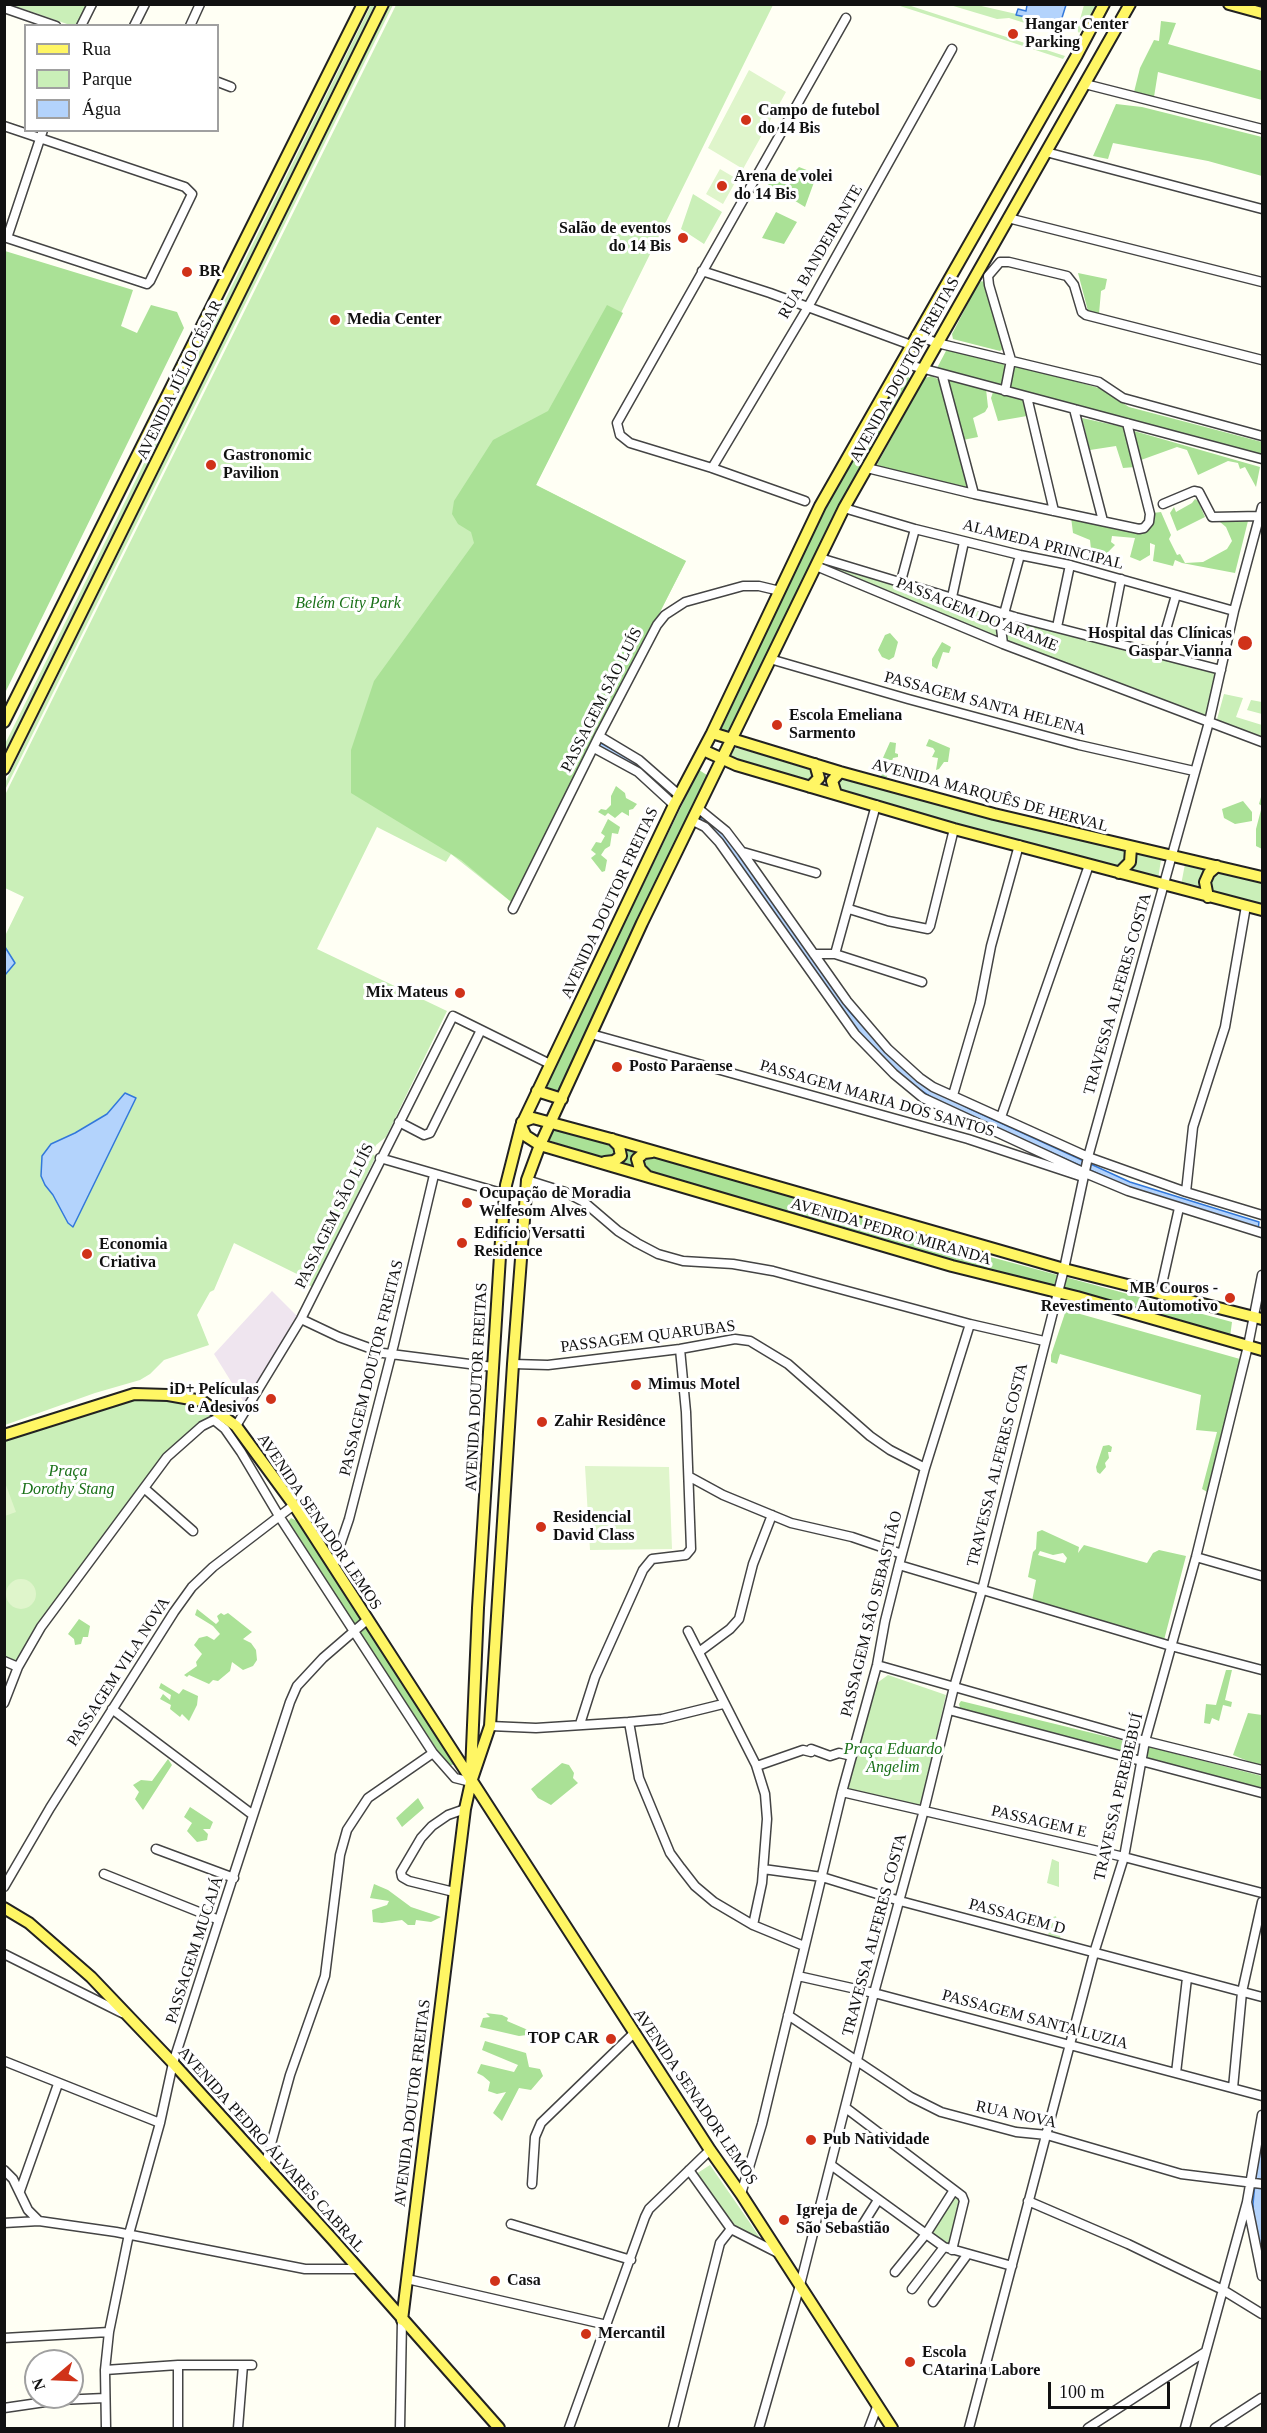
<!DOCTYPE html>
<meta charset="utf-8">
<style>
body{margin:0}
#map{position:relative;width:1267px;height:2433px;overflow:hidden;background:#fffff4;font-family:Georgia,serif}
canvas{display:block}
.frame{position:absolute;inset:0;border:6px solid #111;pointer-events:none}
.legend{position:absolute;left:24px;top:24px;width:195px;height:108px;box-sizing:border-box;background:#fff;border:2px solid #a0a0a0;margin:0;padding:8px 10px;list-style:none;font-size:18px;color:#111}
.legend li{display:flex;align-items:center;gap:12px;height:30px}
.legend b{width:30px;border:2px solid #a0a0a0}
.north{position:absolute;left:24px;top:2349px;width:60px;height:60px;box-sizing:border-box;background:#fff;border:2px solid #a0a0a0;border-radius:50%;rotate:251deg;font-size:16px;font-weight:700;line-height:24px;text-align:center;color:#111}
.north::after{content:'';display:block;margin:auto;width:21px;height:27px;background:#d03219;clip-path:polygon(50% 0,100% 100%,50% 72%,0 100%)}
.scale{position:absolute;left:1048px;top:2382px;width:122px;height:27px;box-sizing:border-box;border:3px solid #111;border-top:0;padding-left:8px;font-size:18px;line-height:21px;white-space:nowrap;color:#111;-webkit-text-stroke:4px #fff;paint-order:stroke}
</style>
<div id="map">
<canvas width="1267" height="2433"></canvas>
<div class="frame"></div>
<ul class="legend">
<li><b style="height:8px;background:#fff664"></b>Rua</li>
<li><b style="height:16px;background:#caefb8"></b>Parque</li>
<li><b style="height:16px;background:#b3d3fc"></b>Água</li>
</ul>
<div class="north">N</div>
<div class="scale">100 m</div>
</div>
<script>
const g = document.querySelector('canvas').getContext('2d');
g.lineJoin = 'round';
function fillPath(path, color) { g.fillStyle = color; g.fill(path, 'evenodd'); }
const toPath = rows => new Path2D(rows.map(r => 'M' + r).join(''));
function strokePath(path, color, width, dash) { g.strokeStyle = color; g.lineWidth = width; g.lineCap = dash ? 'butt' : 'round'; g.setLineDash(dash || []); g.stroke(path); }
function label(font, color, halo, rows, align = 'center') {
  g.font = font + ' Georgia,serif'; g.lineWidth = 6; g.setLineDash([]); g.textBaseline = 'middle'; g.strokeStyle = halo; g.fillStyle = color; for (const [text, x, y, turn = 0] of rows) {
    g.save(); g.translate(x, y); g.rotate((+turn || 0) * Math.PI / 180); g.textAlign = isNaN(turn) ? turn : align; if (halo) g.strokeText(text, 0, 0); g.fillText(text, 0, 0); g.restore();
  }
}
const industrial = toPath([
 [272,1291,298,1317,245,1404,214,1354]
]);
const green = toPath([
 [390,4,393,5,5,790,5,783],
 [12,5,87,5,77,26,70,25],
 [371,5,376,5,5,754,5,744],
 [396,5,773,5,536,485,686,561,587,755,515,905,451,854,446,862,377,827,317,949,447,1011,386,1137,376,1145,372,1154,376,1156,312,1287,298,1278,299,1275,234,1243,214,1290,210,1292,197,1315,209,1345,164,1360,150,1374,140,1380,95,1393,5,1425,4,938,24,897,5,888,5,795],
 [897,5,908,5,1065,56,1063,59],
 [950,5,977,5,1060,24,1059,29,1053,32,1009,18,997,19],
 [1084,5,1097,5,1079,33,1077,30],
 [693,194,722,212,704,244,681,229],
 [820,558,1221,670,1209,722,816,566],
 [1224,694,1243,698,1236,717,1262,725,1262,741,1216,723],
 [1251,700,1262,702,1262,714,1247,710],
 [736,748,814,768,818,772,810,785,730,757,733,749],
 [839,778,1128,851,1128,860,1118,871,837,790,835,781],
 [1131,852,1161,860,1158,879,1124,872],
 [1185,864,1210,868,1205,893,1181,885],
 [1220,870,1262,881,1262,905,1210,892,1210,879],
 [168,1395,221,1413,167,1457,42,1627,18,1667,5,1661,5,1435,120,1398],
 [888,1675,946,1695,920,1807,843,1790,877,1683],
 [1052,1859,1059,1862,1059,1887,1047,1883],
 [1056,1916,1061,1940,1047,1939,1053,1917],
 [710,2165,748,2220,760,2238,744,2234,734,2226,696,2174],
 [954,2192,960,2203,950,2244,946,2245,929,2234]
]);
const forest = toPath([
 [1161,21,1176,23,1168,44,1262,71,1262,100,1158,72,1154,97,1134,92,1140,68,1154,40,1159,41],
 [1116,104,1142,107,1262,137,1262,176,1208,161,1113,143,1108,159,1093,156],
 [799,167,817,174,805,207,766,183,771,178,783,183],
 [776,212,797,222,784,244,762,238],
 [5,251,133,290,121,326,137,333,151,305,177,312,184,328,5,693],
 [1078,273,1107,279,1105,289,1101,291,1099,314,1088,311],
 [982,281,986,284,1003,349,1000,351,953,339,952,334,978,284],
 [607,305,623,313,536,485,686,561,587,755,515,905,461,860,351,793,351,750,374,681,474,543,471,532,458,524,452,514,454,501,493,440,548,411],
 [947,349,1006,365,1002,387,937,368],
 [1013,364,1099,388,1129,407,1262,442,1262,456,1009,388],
 [901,374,906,374,913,382,731,736,720,732,821,516],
 [931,376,938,379,971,492,875,468,925,378],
 [950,379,986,389,988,407,985,412,973,418,978,437,963,440,948,385],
 [993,392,1023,400,1027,416,998,421,991,398],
 [1082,418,1123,427,1135,467,1123,468,1116,446,1090,450],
 [1134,431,1260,467,1256,487,1245,467,1240,469,1238,463,1228,461,1198,475,1187,450,1177,447,1141,460],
 [1195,499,1198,501,1205,517,1177,531,1170,513,1174,507,1176,512,1192,503],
 [1161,512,1171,535,1169,539,1177,555,1180,554,1185,563,1203,562,1227,549,1232,541,1226,527,1220,522,1248,521,1235,573,1182,563,1175,560,1173,566,1153,561,1155,545,1150,543,1150,555,1140,561,1130,557,1135,538,1112,536,1111,542,1115,545,1103,557,1091,549,1090,540,1073,533,1071,517,1139,532,1153,513],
 [890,633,898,642,894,657,889,660,882,657,878,650,885,635],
 [942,642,951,647,949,653,943,652,937,669,932,666,932,659],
 [929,739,950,748,948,762,944,762,939,769,936,770,938,758,932,757,935,751,933,748,926,746],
 [890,742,896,743,895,753,898,754,898,757,893,758,886,779,880,778,882,774,878,769],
 [699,770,710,777,561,1096,544,1089],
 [616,786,625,793,626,798,637,804,633,809,629,810,629,816,622,812,615,818,608,813,605,816,598,812,601,809,606,810,611,805,611,796],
 [1261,797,1262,797,1262,849,1256,846,1256,829,1262,806,1259,804],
 [1243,801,1252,812,1252,821,1235,824,1224,818,1222,809],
 [608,819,620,827,618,834,612,833,610,846,605,849,601,855,607,860,605,871,602,872,591,858,596,854,591,850,596,842,601,843,605,836,601,833],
 [553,1129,612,1145,615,1157,603,1159,548,1140],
 [620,1144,644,1151,638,1170,613,1163],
 [657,1154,961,1249,1232,1322,1230,1337,1047,1287,1048,1283,1046,1286,1039,1285,648,1173,642,1167,641,1158],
 [1066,1310,1240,1359,1209,1493,1202,1489,1217,1432,1196,1430,1201,1395,1060,1354,1057,1364,1051,1362,1051,1355],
 [1109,1445,1112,1447,1111,1452,1108,1452,1109,1458,1105,1463,1106,1467,1100,1474,1097,1472,1096,1467,1103,1446],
 [291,1518,301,1523,456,1763,452,1765,447,1764,365,1643,288,1522],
 [1042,1530,1079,1547,1078,1553,1084,1545,1147,1563,1153,1553,1159,1550,1186,1556,1164,1640,1032,1601,1036,1580,1028,1577,1033,1552,1036,1549,1037,1532],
 [1040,1551,1053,1555,1063,1553,1067,1558,1065,1563,1038,1555],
 [197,1609,216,1624,219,1621,217,1616,221,1613,224,1615,228,1613,252,1632,243,1639,251,1643,256,1650,257,1660,253,1666,243,1670,232,1662,230,1671,218,1681,213,1680,209,1684,189,1675,187,1677,184,1675,197,1666,196,1662,202,1654,194,1645,199,1638,207,1636,214,1640,220,1634,213,1626,195,1615],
 [79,1619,90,1626,88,1637,83,1637,81,1644,75,1645,74,1639,68,1634],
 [1226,1670,1232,1670,1225,1700,1232,1702,1231,1707,1223,1705,1219,1721,1212,1718,1210,1724,1204,1723,1206,1704,1216,1705],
 [161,1683,179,1694,183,1689,198,1696,197,1705,189,1721,182,1714,180,1717,170,1709,171,1705,160,1699,163,1694,170,1700,171,1695,159,1688],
 [961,1701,1129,1742,1127,1753,960,1708,959,1704],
 [1248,1713,1262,1715,1262,1767,1233,1755],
 [1149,1747,1262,1776,1262,1790,1146,1759],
 [168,1759,172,1765,143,1810,135,1799,139,1792,133,1785,141,1780,152,1781],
 [562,1763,569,1765,574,1773,573,1778,578,1783,551,1805,538,1798,531,1789],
 [418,1798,424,1808,402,1827,396,1818],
 [190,1807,213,1822,210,1829,203,1829,208,1834,207,1840,197,1842,187,1831,192,1823,184,1817],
 [374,1884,388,1890,411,1907,441,1917,431,1922,416,1920,415,1925,408,1925,402,1920,382,1923,373,1922,372,1910,387,1905,389,1901,370,1898],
 [486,2013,502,2015,508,2018,507,2021,528,2030,527,2035,519,2036,480,2027,483,2018,490,2017],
 [485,2041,526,2053,529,2067,540,2069,543,2076,531,2090,519,2088,502,2121,493,2113,506,2092,497,2094,488,2091,490,2082,483,2076,477,2073,481,2064,514,2072,518,2065,482,2050]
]);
const pitch = toPath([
 [749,70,786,92,743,169,708,148],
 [720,169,737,179,723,204,706,194],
 [585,1466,669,1467,672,1549,590,1550],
 [4,1480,16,1512,5,1516,4,1516],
 '6 1594a15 15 0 1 1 30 0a15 15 0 1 1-30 0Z',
 [888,1739,908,1745,911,1749,908,1768,901,1780,887,1780,878,1776,877,1760,882,1747]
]);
const water = toPath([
 [1027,5,1027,4,1066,5,1060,24,1016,15,1018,9,1026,11,1027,5],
 [599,742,636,762,669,791,667,794,597,747,599,742],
 [703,815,731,842,849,1011,892,1058,920,1082,970,1109,1130,1182,1259,1222,1258,1230,1152,1198,937,1101,905,1080,854,1027,701,821,703,815],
 [5,947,15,963,5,975,4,948,5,947],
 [125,1093,136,1098,73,1227,68,1223,53,1195,45,1185,41,1176,42,1156,51,1144,75,1133,107,1114,125,1093],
 [1262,2132,1262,2269,1254,2223,1253,2204,1258,2152,1262,2132]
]);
const minor = toPath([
 [4,8,56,26],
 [81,26,92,4],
 [134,26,145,4],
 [190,26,200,4],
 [218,82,231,87],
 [1085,84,1262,129],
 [4,126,185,187,192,194,150,281,147,284,4,237],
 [1046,152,1262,209],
 [1008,218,1262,282],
 [7,238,43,130],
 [702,271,770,293,911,345],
 [916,335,937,343,1099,382,1123,398,1262,436],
 [902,363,1262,459],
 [942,374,974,494],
 [1005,391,1011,360,989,285,988,276,1000,262,1009,262,1067,276,1074,285,1082,312,1086,315,1262,360],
 [1027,397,1054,511],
 [1074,409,1103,521],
 [712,468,808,307,952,49],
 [867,468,974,494,1139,529,1144,528,1149,522,1150,514,1127,423],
 [805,501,712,468,630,443,620,435,617,423,846,18],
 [1163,504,1194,491,1199,492,1212,517,1260,516],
 [844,508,915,529,1020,555,1070,565,1234,611],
 [820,558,1015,617,1221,670],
 [816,566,1003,644,1262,742],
 [901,581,915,529],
 [952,597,964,542],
 [1004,614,1020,555],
 [1057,627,1070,565],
 [1109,640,1121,579],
 [1003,644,1001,628,1015,617],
 [1159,654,1176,595],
 [770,659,908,699,1079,745,1194,771],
 [599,736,639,760,679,795],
 [594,748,638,772,674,805],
 [699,809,726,831,742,852,847,1001,888,1049,920,1078,933,1087,1088,1157,1186,1192,1262,1215],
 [693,821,705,827,719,842,855,1034,894,1074,923,1098,1085,1173,1128,1191,1262,1233],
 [743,852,816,873],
 [513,909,599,736,657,625,665,615,685,602,743,586,759,586,780,591],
 [849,909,888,921,928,929,930,926,954,829],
 [814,954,835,954,922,982],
 [835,954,876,805],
 [591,1034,968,1139,1083,1177],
 [953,1095,980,1003,991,946,1019,845],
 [1001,1117,1089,865],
 [399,1122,424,1135,430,1133,481,1030],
 [380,1158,505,1194],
 [527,1180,565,1192,584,1202,618,1231,637,1243,658,1254,683,1261,733,1264,773,1271,970,1324,1044,1341],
 [1186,1192,1193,1127,1225,1027,1246,906],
 [1160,1293,1179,1208],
 [301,1319,339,1337,383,1353,493,1367],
 [513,1364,548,1365,680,1349,735,1339,750,1341,788,1364,870,1436,890,1450,925,1468],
 [236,1426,301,1319,453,1016,550,1064],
 [690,1477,723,1495,791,1523,852,1537,902,1554],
 [144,1488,193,1531],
 [1196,1557,1262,1576],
 [899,1565,1171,1646,1262,1670],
 [333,1566,349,1519,394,1344,434,1175],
 [688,1631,756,1765,765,1794,767,1819,762,1883,753,1925],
 [699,1652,730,1629,739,1619,753,1564,772,1515],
 [4,1661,18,1667],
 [877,1665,1145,1741,1262,1770],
 [4,1703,18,1667,41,1627,167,1457,202,1426,214,1420,225,1429,241,1452,279,1516,433,1753,455,1778,471,1782],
 [112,1709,253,1815],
 [949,1710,1262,1793],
 [629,1722,639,1778,670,1853,681,1868,695,1886,714,1902,753,1925,804,1946],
 [580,1724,595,1677,643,1570,652,1559,686,1555,691,1549,686,1412,680,1349],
 [490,1726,536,1728,629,1722,662,1719,723,1704],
 [757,1766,803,1750,811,1752,811,1749,830,1756,839,1753,852,1756],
 [842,1792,1124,1857,1262,1893],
 [156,1849,234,1878],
 [763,1869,822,1877,900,1901,1262,1997],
 [104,1874,219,1920],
 [4,1887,50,1808,174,1612,192,1587,213,1567,294,1505],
 [454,1892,409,1881,402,1877,401,1872,421,1838,432,1826,448,1815,465,1809],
 [4,1954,122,2013],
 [798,1976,874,1993,1262,2096],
 [788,2015,911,2097,941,2112,1016,2132,1047,2135,1181,2174,1262,2184],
 [4,2061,160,2123],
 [1176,2073,1187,1978],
 [1233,2088,1242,1992,1262,1902],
 [846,2108,962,2196,964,2201,952,2250],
 [1262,2115,1247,2202,1262,2276],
 [831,2165,944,2247,1012,2266],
 [265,2166,290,2075,325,1976,340,1855,347,1830,368,1798,433,1753],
 [4,2170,13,2179,28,2210,39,2221],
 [689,2170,731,2229,778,2253],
 [532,2184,535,2137,541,2123,634,2033],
 [20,2191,58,2084],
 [741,2194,762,2124,842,1792,877,1665,885,1621,899,1565,925,1468,970,1324],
 [1028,2201,1128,2244,1223,2290,1262,2314],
 [4,2223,39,2221,116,2232,305,2269,358,2269],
 [511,2224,631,2260],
 [863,2224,878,2200],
 [895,2272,926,2234,954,2190],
 [407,2279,607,2325],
 [912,2289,944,2247],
 [933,2302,967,2255],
 [4,2338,109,2332],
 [178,2365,178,2428],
 [105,2370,178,2365,252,2365],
 [4,2408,59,2400,105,2398],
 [106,2428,105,2370,109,2332,129,2234,160,2123,173,2063,219,1920,290,1702,297,1686,323,1658,367,1620],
 [238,2428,243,2365],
 [400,2428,402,2320],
 [569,2428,645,2217,649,2209,710,2150],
 [673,2428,720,2243,731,2229],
 [759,2428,800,2285,874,1993,924,1810,954,1687,982,1590,1064,1269,1088,1157,1209,722,1234,611,1262,507],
 [869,2428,877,2407],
 [969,2428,1094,1953,1124,1857,1145,1741,1196,1557,1248,1346,1262,1275],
 [1088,2428,1205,2352],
 [1185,2428,1247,2202],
 [1215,2428,1261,2398]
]);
const major = toPath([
 [1229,4,1262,13],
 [4,722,363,4],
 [712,733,840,772,994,814,1262,877],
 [703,750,736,765,954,829,1262,910],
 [4,769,383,4],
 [810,787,819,778,815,764],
 [836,794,832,781,840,772],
 [1119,873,1130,862,1131,848],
 [1208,897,1205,882,1209,873,1217,866],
 [537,1091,562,1099],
 [522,1122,533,1118,611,1139,1064,1269,1262,1319],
 [521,1126,526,1136,540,1145,952,1266,1077,1297,1262,1350],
 [605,1162,614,1161,621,1156,619,1146,612,1139],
 [647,1176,640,1169,637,1159,644,1153,652,1152],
 [4,1435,134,1394,168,1395,202,1401,236,1426,294,1505,710,2150,741,2194,892,2428],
 [471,1772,478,1608,501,1240,506,1185,521,1126,674,805,712,733,820,506,1077,55,1104,4],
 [4,1908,29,1923,91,1977,173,2063,334,2241,499,2428],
 [402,2320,465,1809,471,1782,490,1726,513,1364,527,1180,540,1145,642,923,844,508,1130,4]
]);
const markers = [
 [1013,34,6,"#d03219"],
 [746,120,6,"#d03219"],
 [722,186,6,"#d03219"],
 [683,238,6,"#d03219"],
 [187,272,6,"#d03219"],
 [335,320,6,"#d03219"],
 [211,465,6,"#d03219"],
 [1245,643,8,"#d03219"],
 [777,725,6,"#d03219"],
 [460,993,6,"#d03219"],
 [617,1067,6,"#d03219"],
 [467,1203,6,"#d03219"],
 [462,1243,6,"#d03219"],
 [87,1254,6,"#d03219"],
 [1230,1298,6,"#d03219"],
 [636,1385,6,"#d03219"],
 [271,1399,6,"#d03219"],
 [542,1422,6,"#d03219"],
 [541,1527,6,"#d03219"],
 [611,2039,6,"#d03219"],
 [811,2140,6,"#d03219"],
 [784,2220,6,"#d03219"],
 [495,2281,6,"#d03219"],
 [586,2334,6,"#d03219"],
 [910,2362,6,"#d03219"]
];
const poiNames = [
 ["Hangar Center",1025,25],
 ["Parking",1025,43],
 ["Campo de futebol",758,111],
 ["do 14 Bis",758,129],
 ["Arena de volei",734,177],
 ["do 14 Bis",734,195],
 ["Salão de eventos",671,229,"right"],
 ["do 14 Bis",671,247,"right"],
 ["BR",199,272],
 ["Media Center",347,320],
 ["Gastronomic",223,456],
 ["Pavilion",223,474],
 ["Hospital das Clínicas",1232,634,"right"],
 ["Gaspar Vianna",1232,652,"right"],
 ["Escola Emeliana",789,716],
 ["Sarmento",789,734],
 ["Mix Mateus",448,993,"right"],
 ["Posto Paraense",629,1067],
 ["Ocupação de Moradia",479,1194],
 ["Welfesom Alves",479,1212],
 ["Edifício Versatti",474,1234],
 ["Residence",474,1252],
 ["Economia",99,1245],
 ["Criativa",99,1263],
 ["MB Couros -",1218,1289,"right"],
 ["Revestimento Automotivo",1218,1307,"right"],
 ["Mimus Motel",648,1385],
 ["iD+ Películas",259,1390,"right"],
 ["e Adesivos",259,1408,"right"],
 ["Zahir Residênce",554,1422],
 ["Residencial",553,1518],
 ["David Class",553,1536],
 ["TOP CAR",599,2039,"right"],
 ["Pub Natividade",823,2140],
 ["Igreja de",796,2211],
 ["São Sebastião",796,2229],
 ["Casa",507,2281],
 ["Mercantil",598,2334],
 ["Escola",922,2353],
 ["CAtarina Labore",922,2371]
];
const streetNames = [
 ["RUA BANDEIRANTE",821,252,-60],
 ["AVENIDA DOUTOR FREITAS",905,370,-61],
 ["AVENIDA JÚLIO CÉSAR",180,380,-64],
 ["ALAMEDA PRINCIPAL",1043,545,14],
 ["PASSAGEM DO ARAME",977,615,22],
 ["PASSAGEM SÃO LUÍS",602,700,-63],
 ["PASSAGEM SANTA HELENA",985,704,15],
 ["AVENIDA MARQUÊS DE HERVAL",990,796,15],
 ["AVENIDA DOUTOR FREITAS",610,903,-65],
 ["TRAVESSA ALFERES COSTA",1118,994,-74],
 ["PASSAGEM MARIA DOS SANTOS",877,1099,16],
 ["PASSAGEM SÃO LUÍS",335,1216,-64],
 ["AVENIDA PEDRO MIRANDA",891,1232,16],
 ["PASSAGEM QUARUBAS",648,1337,-7],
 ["PASSAGEM DOUTOR FREITAS",372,1368,-76],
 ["AVENIDA DOUTOR FREITAS",477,1387,-87],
 ["TRAVESSA ALFERES COSTA",998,1465,-76],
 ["AVENIDA SENADOR LEMOS",319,1522,56],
 ["PASSAGEM SÃO SEBASTIÃO",872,1614,-76],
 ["PASSAGEM VILA NOVA",119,1672,-57],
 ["TRAVESSA PEREBEBUÍ",1119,1797,-77],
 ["PASSAGEM E",1039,1822,13],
 ["PASSAGEM D",1017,1917,15],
 ["TRAVESSA ALFERES COSTA",875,1935,-75],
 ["PASSAGEM MUCAJÁ",195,1950,-72],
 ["PASSAGEM SANTA LUZIA",1035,2020,15],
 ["AVENIDA SENADOR LEMOS",695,2097,56],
 ["AVENIDA DOUTOR FREITAS",413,2103,-83],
 ["RUA NOVA",1016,2115,12],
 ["AVENIDA PEDRO ÁLVARES CABRAL",271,2150,48]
];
const parkNames = [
 ["Belém City Park",348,604],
 ["Praça",68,1472],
 ["Dorothy Stang",68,1490],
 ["Praça Eduardo",893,1750],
 ["Angelim",893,1768]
];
fillPath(industrial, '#efe5ef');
fillPath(green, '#caefb8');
fillPath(forest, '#aae196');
fillPath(pitch, '#dff5cb');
fillPath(water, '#b3d3fc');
strokePath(water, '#3278db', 1.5);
strokePath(minor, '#444', 11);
strokePath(major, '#222', 14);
strokePath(minor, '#fff', 8);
strokePath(major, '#fff664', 10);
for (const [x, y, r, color] of markers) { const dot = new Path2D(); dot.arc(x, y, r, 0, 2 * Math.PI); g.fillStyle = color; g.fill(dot); strokePath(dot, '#fff', 2); }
label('bold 16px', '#111', '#fff', poiNames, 'left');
label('16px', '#111', '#fff', streetNames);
label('italic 16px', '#1a7118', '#fff', parkNames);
</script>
